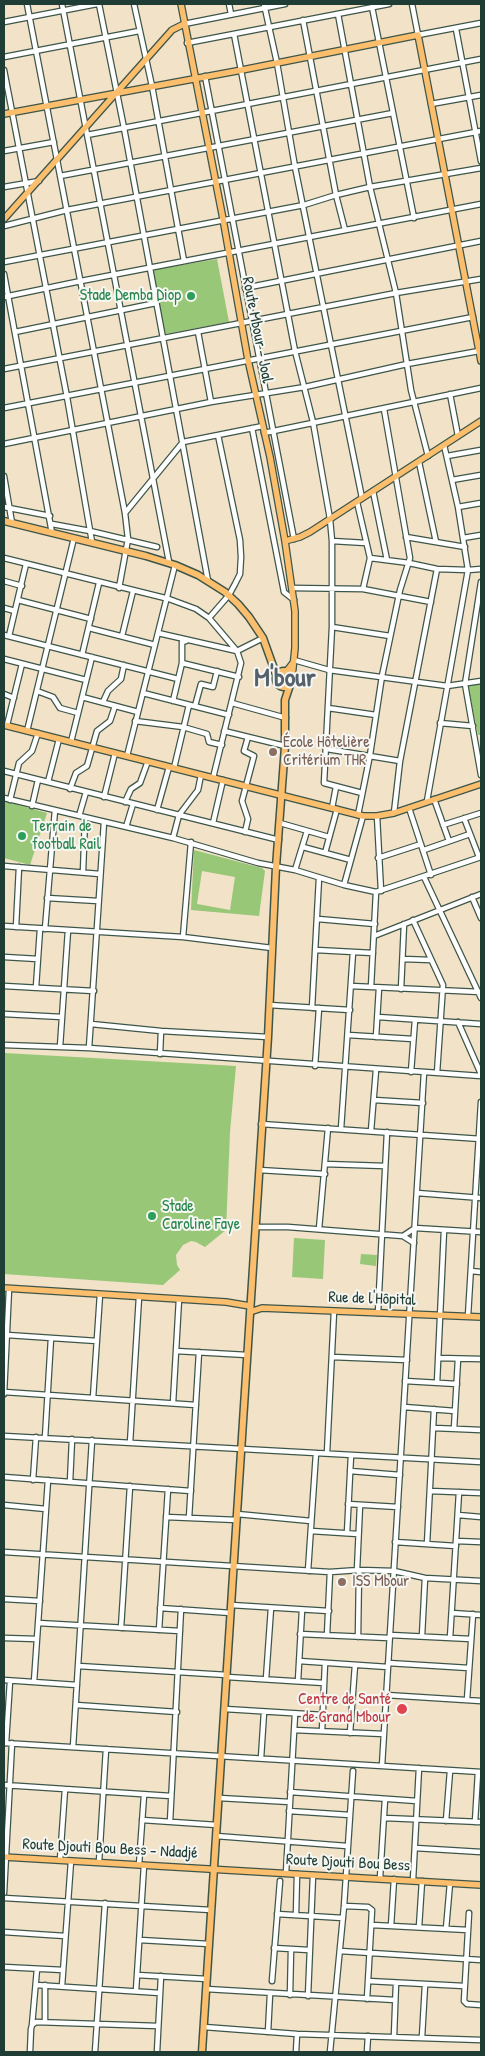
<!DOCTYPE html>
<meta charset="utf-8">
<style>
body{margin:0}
#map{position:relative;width:485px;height:2056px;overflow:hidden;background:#f1e2c8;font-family:"Patrick Hand",sans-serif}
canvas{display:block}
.frame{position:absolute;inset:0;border:5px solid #1f3d34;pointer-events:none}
</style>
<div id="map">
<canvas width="485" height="2056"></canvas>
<div class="frame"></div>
</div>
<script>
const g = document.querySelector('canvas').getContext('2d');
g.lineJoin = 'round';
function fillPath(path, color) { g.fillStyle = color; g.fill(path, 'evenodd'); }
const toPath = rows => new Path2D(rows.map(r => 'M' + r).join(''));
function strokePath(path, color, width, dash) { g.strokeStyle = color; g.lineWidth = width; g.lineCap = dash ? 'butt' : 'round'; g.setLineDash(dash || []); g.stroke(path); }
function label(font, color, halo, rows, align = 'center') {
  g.font = font + ' "Patrick Hand",sans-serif'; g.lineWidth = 4; g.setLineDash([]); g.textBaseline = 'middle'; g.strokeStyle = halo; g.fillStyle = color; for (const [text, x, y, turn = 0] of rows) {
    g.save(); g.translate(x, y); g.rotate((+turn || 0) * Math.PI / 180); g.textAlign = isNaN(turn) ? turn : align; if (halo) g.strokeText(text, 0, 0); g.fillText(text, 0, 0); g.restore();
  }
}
const green = toPath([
 [217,259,229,322,165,334,153,270],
 [481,683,481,735,478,735,468,686],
 [4,801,47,813,30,865,4,858],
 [194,850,262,868,265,871,259,916,191,910],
 [202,871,235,877,230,910,197,904],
 [4,1053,236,1066,230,1132,226,1230,205,1247,196,1242,191,1241,183,1245,176,1255,177,1265,180,1270,163,1285,4,1274],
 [294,1238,325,1240,323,1279,292,1277],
 [361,1254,377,1255,376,1266,360,1264]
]);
const minor = toPath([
 [27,4,125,513,128,539,119,588],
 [62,4,169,562],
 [99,4,124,128,208,581],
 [134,4,152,86,184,261],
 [229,4,231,14],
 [264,4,277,63,295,167,362,498],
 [412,4,418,35,481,23],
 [372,7,414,218],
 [338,14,370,187,396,293,411,390,428,456],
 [303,20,336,195,345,230],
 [4,22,97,4],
 [184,24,285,4],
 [456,29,481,161],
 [234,34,295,351,313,422,330,519,332,541,332,627,324,783,362,793],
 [187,43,389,4],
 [4,57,139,31],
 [4,70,67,397,92,542],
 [205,76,294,539],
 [431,104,481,95],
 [87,135,481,59],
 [4,151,54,142],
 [60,176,393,113],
 [4,187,39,181],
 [4,226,67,210,481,131],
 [4,262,304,205,336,195,370,187,481,168],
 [4,274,52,533],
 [245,288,481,241],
 [4,297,81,281,481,204],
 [15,332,156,303],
 [198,332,211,402],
 [4,369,396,293,481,279],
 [450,394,458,436],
 [4,408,473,317],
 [252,428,284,592,294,600],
 [264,433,481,388],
 [4,444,211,402,305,387,407,364,479,351],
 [447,456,481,450],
 [419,462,436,542],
 [4,476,12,523],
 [452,480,481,475],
 [373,491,387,560],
 [357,502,370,558,363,589],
 [4,507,50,516],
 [458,507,481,503],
 [125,513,183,442,263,426],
 [52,524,90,531,157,547],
 [406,537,465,547],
 [463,538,481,535],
 [332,541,366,543],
 [4,558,169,599,196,609,209,618,237,651,241,663,213,778],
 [370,558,409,563,437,569,468,570,481,569],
 [4,581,22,586],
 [481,582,465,684,481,775],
 [292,588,363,589,431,602],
 [18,600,91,619],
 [4,608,15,611],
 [209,618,229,595,235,584,240,574,241,557,240,540,218,435],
 [332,627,390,636],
 [89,628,155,645],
 [158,633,237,651,263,638],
 [4,635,178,679],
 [9,636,26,564],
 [122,636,133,591],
 [82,655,99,583],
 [4,659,86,680],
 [294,660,329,670,447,686,481,681],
 [182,663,239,677],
 [37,691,53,697,60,708,78,713],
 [143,693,229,715],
 [4,694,14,698],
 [82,697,138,712],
 [173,701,182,663,182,642,186,641],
 [103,702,108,691,121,679,124,665],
 [232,703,286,718],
 [195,706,201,684,213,687,217,671],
 [328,708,376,715],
 [135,721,183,727,207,734,209,742,222,745],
 [440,723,473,726],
 [7,725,22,664],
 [27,731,74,538],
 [224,731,285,746],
 [71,742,92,657],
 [327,749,400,761],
 [127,756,175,565],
 [174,768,189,705],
 [4,771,279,840],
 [48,782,59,739],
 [70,789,76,773,87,766,97,731,110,721,115,706],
 [104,797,115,753],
 [4,798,173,838,258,863,295,870,344,885,376,892,481,857],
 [434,799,449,841],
 [10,800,19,763,32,751,38,733],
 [427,801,468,570,458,507,444,445],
 [125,802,131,789,140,783,148,761],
 [32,806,38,780],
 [332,808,336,787],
 [409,808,431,875],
 [157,810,169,767],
 [394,813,400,761,437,569],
 [358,815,370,755,382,676,400,590,410,558,384,409],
 [79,816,86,792],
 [377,816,381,891],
 [464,818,479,857],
 [213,823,223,780],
 [280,823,329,837],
 [443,825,481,813],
 [126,827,133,804],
 [245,832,248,819,242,801,254,756,244,751,248,737],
 [173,838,179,815,198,790,201,775],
 [303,847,351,860],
 [424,850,470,834],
 [325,853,337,809],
 [378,858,421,844],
 [4,866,100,874],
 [295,870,307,831],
 [83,872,85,818],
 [424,877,481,998],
 [344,885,363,816],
 [472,897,481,918],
 [47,898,98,901],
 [318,919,375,924],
 [413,920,443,985,437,1073],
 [4,926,183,937,272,948],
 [16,927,19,867],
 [45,929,55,810],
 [374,936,481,894],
 [183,937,191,842],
 [316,950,373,953],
 [4,957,38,959],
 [403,959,431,960],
 [4,986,94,991],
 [351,986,480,992],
 [36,987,40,929],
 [371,987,376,892],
 [401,989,404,924],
 [269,1005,350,1010],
 [312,1008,319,878],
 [4,1014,62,1017],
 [378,1017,481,1024],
 [458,1022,481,1074],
 [91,1024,161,1031,268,1037],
 [348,1035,413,1039],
 [376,1037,379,988],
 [4,1045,89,1048,481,1076],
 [60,1047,68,930],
 [89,1048,104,822],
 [160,1054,161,1031],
 [315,1066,319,1008],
 [411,1072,415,1020],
 [374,1100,423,1103],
 [261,1124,481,1139],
 [341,1129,353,952],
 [371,1131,376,1070],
 [325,1164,385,1166],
 [259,1170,325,1174],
 [417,1193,481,1198],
 [255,1227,288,1227,403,1236,414,1243],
 [319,1229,328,1128],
 [403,1236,415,1228,481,1232],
 [471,1271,481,1272],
 [378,1313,387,1132],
 [468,1316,481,1102],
 [7,1335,97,1341],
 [176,1351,247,1355],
 [332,1357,407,1360],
 [438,1358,481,1359],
 [405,1381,457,1384],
 [437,1383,444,1230],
 [4,1392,196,1405],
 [4,1394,9,1289],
 [93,1398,100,1294],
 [173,1403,179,1299],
 [404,1407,455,1411],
 [434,1428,481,1430],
 [454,1429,458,1359],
 [4,1436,481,1462],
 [45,1438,51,1338],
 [130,1443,139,1297],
 [327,1453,334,1311],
 [350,1471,400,1475],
 [4,1477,191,1491],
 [33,1480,36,1437],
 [70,1482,72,1439],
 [430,1491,481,1493],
 [348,1504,398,1507],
 [4,1505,46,1509],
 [237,1514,311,1521],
 [458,1515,481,1517],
 [166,1517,237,1520],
 [189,1518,199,1352],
 [311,1531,358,1534],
 [347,1533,351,1455],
 [457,1541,481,1542],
 [395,1542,456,1546],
 [427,1544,434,1409],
 [4,1552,330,1572,359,1570,394,1571,425,1578,481,1581],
 [357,1570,360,1505],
 [308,1571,316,1453],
 [4,1599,40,1601],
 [231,1605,329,1611],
 [160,1608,231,1613],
 [452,1613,481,1615],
 [38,1623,180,1631],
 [121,1628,130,1486],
 [159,1630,168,1489],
 [300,1634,389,1638],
 [327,1635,330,1572],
 [390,1635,471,1639],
 [422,1636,425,1578],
 [358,1637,359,1570],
 [4,1638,37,1639],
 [450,1638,459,1492],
 [299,1661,388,1667],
 [388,1663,469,1668],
 [78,1666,227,1675],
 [227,1677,324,1683],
 [266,1679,271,1608],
 [4,1680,77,1685],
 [298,1681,302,1610],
 [34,1682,48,1480],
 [386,1695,481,1701],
 [467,1700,473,1614],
 [76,1705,177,1712],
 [225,1709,323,1715],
 [294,1730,384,1734],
 [322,1731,325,1663],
 [350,1733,355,1665],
 [4,1743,481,1772],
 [6,1743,10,1681],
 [73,1747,92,1440],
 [261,1758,264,1712],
 [382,1766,424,1072],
 [4,1785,171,1796],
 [290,1792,417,1801],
 [219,1798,290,1802],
 [289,1811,350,1815],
 [384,1818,481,1822],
 [142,1820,217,1825],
 [446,1821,450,1771],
 [170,1822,181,1609],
 [475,1822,478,1772],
 [216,1836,347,1846],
 [415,1848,481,1852],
 [60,1860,65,1789],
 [99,1862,106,1749],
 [139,1865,144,1795],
 [286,1873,295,1714],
 [380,1878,385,1799],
 [413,1880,419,1768],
 [4,1893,12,1743],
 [4,1898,211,1910],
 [344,1906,368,1907,372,1910,367,1999],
 [469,1913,464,2001,467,2004,481,2005],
 [277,1914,343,1918],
 [296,1915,297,1874],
 [372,1925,468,1930],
 [391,1926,394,1879],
 [419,1927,422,1881],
 [446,1929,450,1883],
 [4,1932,65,1936],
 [140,1940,209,1944],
 [274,1948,309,1950],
 [340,1951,481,1960],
 [4,1967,63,1970],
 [137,1975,207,1979],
 [272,1981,280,1881],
 [368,1981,464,1986],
 [36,1985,160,1993],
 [45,1985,45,2021],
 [62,1986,71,1861],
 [206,1989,395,2000],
 [136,1991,144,1865],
 [290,1995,291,1950],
 [308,1996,313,1875],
 [32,2025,37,1969],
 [204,2027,297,2034,481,2040],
 [268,2032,270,1994],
 [394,2036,396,1983],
 [422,2037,425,1985],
 [30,2052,31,2029,32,2025,36,2022,158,2026],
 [95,2052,105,1903],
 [157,2052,161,1976],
 [296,2052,297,2034],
 [330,2052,344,1906,353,1771],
 [367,2052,368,2036]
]);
const major = toPath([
 [181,4,223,219,248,360,270,457,285,541,295,611,295,648,292,677],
 [4,114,242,70,418,35,481,361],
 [4,219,172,30,184,24],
 [285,541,300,537,310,532,481,421],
 [286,672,293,663],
 [4,725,363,816,377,816,394,813,481,784],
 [4,1288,226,1302,250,1306],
 [250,1312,262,1308,481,1317],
 [4,1857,481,1885]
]);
const highway = toPath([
 [4,521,146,556,175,565,198,575,225,592,238,604,249,617,263,638,277,677],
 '276 679a8 8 0 1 1 16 0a8 8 0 1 1-16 0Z',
 [202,2052,268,1037,276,867,285,746,285,700,290,685]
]);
const markers = [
 [191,296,5,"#2e9e5b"],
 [273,752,5,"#8d6e63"],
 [22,836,5,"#2e9e5b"],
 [152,1216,5,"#2e9e5b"],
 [342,1582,5,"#8d6e63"],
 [402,1709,6,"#e0444e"]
];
const leisureNames = [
 ["Stade Demba Diop",181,296,"right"],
 ["Terrain de",32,827],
 ["football Rail",32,845],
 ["Stade",162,1207],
 ["Caroline Faye",162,1225]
];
const streetNames = [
 ["Route Mbour - Joal",257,330,79],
 ["Rue de l'Hôpital",372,1299,2],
 ["Route Djouti Bou Bess - Ndadjé",110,1849,3],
 ["Route Djouti Bou Bess",348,1863,3]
];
const educationNames = [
 ["École Hôtelière",283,743],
 ["Critérium THR",283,761],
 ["ISS Mbour",352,1582]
];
const healthNames = [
 ["Centre de Santé",391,1700],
 ["de Grand Mbour",391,1718]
];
const townNames = [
 ["M'bour",285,679]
];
fillPath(green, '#97c777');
strokePath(minor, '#3e564a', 7);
strokePath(major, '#3e564a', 8);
strokePath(highway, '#3e564a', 9);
strokePath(minor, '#fff', 4.5);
strokePath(major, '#fabe6d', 5.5);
strokePath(highway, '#fabe6d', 6);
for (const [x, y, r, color] of markers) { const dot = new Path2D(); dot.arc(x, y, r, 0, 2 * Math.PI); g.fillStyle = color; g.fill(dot); strokePath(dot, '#f6f6f2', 2); }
label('16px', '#27864d', '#f6f6f2', leisureNames, 'left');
label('16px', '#1f3d34', '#f6f6f2', streetNames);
label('16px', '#785e54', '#f6f6f2', educationNames, 'left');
label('16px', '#be3a42', '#f6f6f2', healthNames, 'right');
label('bold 26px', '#55626b', '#f6f6f2', townNames);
</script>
